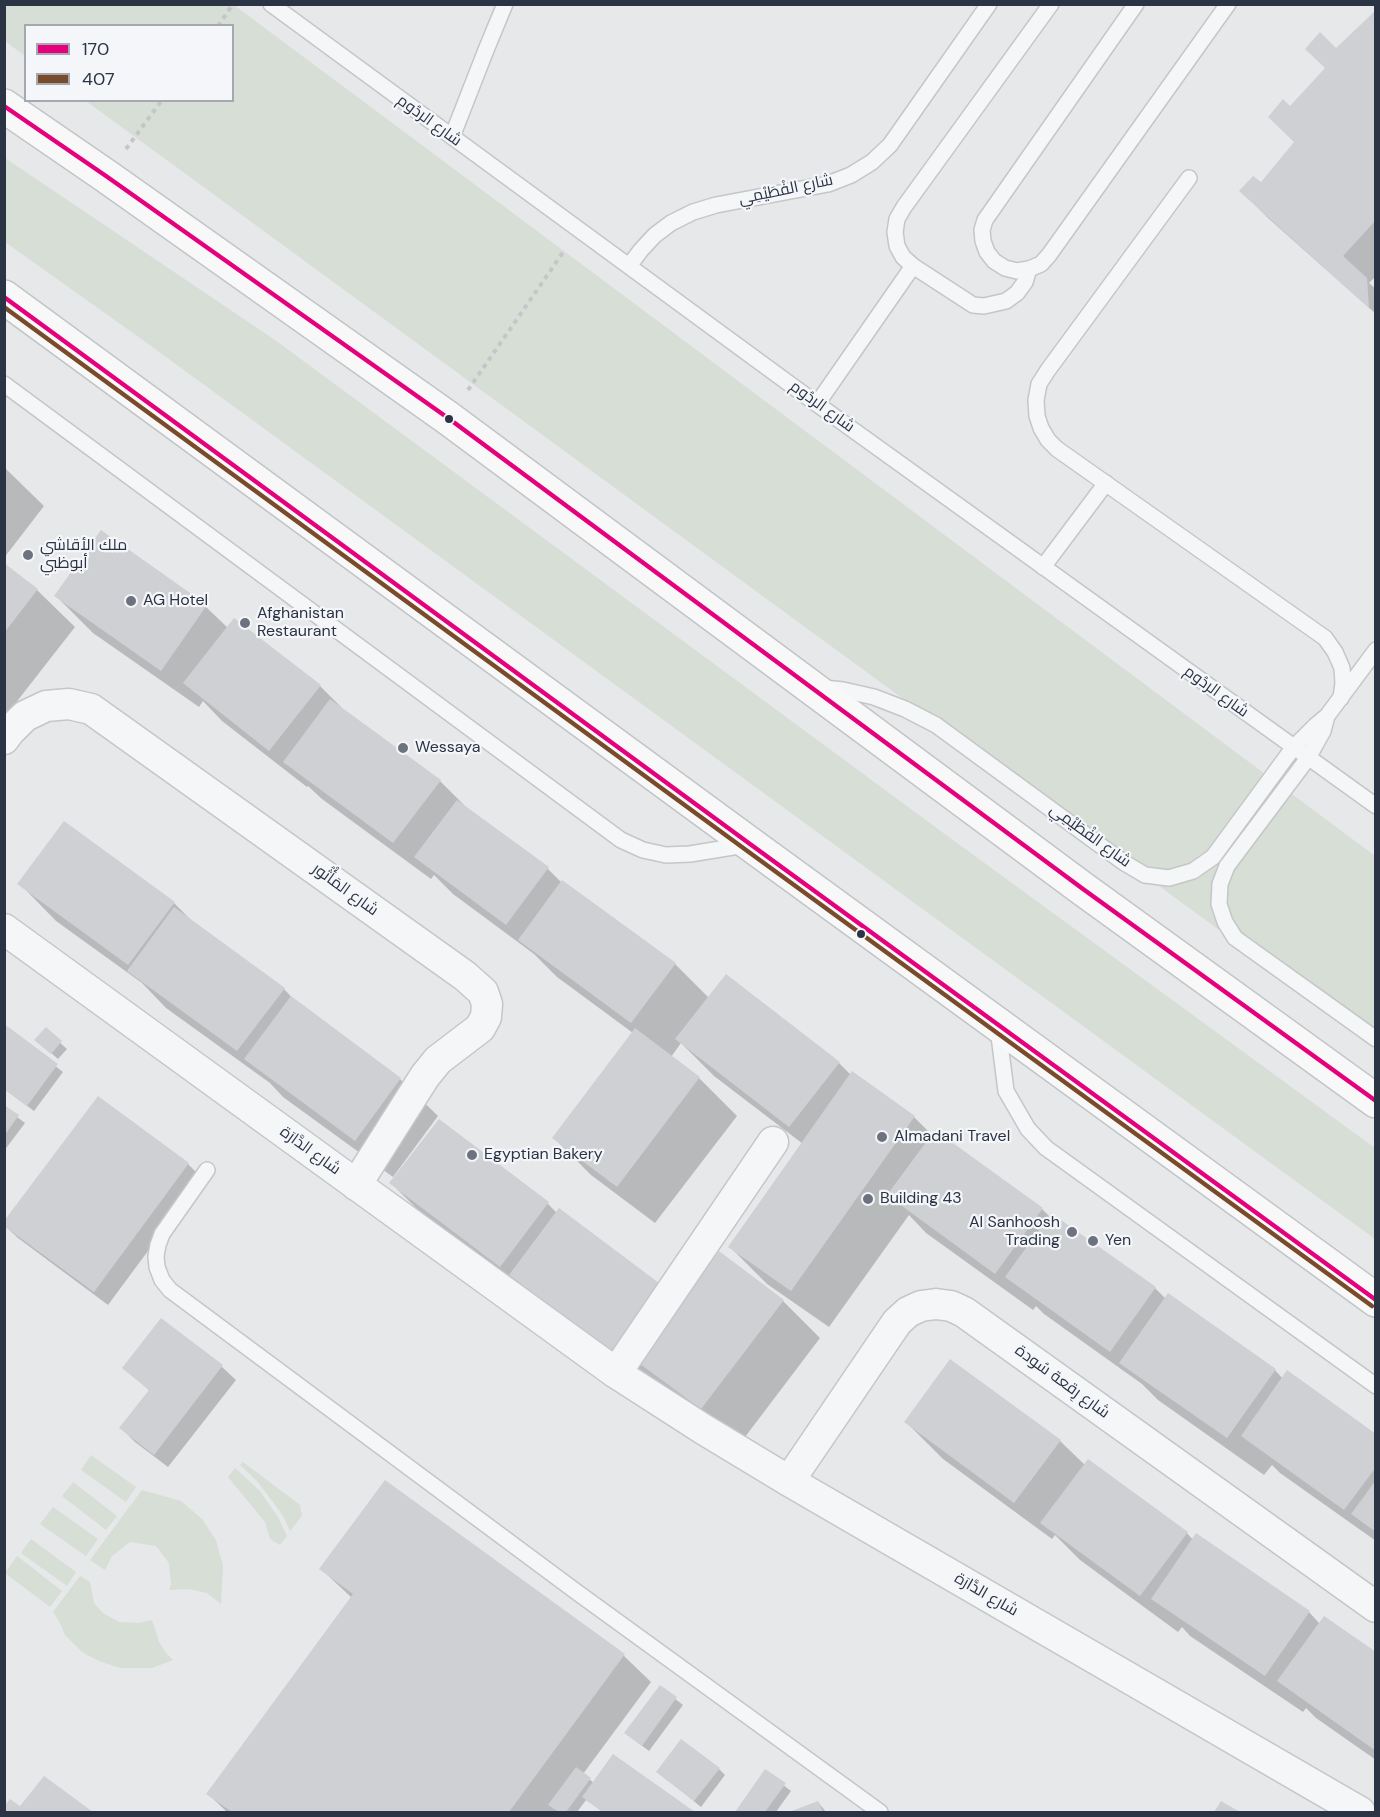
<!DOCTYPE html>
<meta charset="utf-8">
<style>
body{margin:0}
#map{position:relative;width:1380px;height:1817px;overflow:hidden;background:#e6e8ea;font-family:"DM Sans",sans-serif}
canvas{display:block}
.frame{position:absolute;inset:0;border:6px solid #2b3445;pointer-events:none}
.legend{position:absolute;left:24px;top:24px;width:210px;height:78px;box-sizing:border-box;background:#f4f6f9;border:2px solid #a4a8b1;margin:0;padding:8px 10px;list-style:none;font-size:18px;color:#2b3445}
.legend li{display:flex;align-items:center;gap:12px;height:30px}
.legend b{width:30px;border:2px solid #a4a8b1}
</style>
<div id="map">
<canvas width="1380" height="1817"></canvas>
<div class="frame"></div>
<ul class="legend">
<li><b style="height:8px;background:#e5007d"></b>170</li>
<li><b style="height:8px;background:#7a4b2a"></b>407</li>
</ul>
</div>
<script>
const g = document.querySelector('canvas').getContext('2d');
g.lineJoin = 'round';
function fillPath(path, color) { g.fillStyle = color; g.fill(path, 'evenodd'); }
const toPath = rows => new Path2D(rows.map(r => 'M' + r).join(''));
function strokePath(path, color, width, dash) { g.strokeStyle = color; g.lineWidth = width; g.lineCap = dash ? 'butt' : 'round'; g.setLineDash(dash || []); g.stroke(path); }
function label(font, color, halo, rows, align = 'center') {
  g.font = font + ' "DM Sans",Cairo,sans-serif'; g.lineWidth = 4.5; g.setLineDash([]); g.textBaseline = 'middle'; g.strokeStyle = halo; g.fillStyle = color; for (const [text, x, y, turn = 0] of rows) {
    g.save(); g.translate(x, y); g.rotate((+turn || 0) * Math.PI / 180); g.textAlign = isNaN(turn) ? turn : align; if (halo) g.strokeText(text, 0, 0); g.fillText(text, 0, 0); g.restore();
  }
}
const green = toPath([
 [5,5,234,5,1375,856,1375,1044,86,101,232,100,232,26,26,26,25,56,5,41],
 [5,158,275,340,942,832,1375,1148,1375,1239,140,338,5,242],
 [91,1455,136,1487,126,1502,81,1470],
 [243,1462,300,1505,302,1516,290,1531,283,1516,270,1498,257,1481,240,1465],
 [235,1468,259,1490,278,1517,287,1536,280,1545,270,1539,265,1522,228,1477],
 [73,1482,117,1516,106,1530,62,1496],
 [142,1490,181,1501,202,1519,216,1540,223,1566,221,1604,207,1593,189,1589,169,1590,171,1584,169,1563,156,1546,130,1542,112,1556,105,1570,90,1560],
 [53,1507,98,1539,86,1556,40,1524],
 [31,1539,76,1572,67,1586,21,1553],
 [17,1556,62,1591,50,1607,5,1573],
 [80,1576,90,1582,94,1603,103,1613,119,1622,138,1623,152,1620,159,1642,166,1653,173,1660,152,1668,120,1668,99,1661,82,1652,65,1635,61,1625,53,1612]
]);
const shadow = toPath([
 [1376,12,1376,276,1369,283,1376,289,1376,314,1268,218,1241,191,1262,184,1295,143,1290,108,1326,68,1336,50],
 [4,467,44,506,4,558],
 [101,532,206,607,228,628,235,620,320,686,347,713,440,781,471,812,548,869,562,883,675,964,709,998,727,976,839,1063,851,1075,852,1073,914,1117,933,1136,936,1132,1042,1209,1050,1217,1155,1288,1166,1299,1275,1370,1283,1379,1376,1435,1376,1541,1280,1473,1272,1465,1264,1475,1158,1400,1142,1384,1044,1314,1036,1306,1033,1310,926,1233,909,1215,829,1327,767,1284,730,1247,803,1144,714,1076,681,1043,671,1057,699,1078,737,1116,655,1223,591,1175,554,1138,633,1033,557,977,534,954,453,894,434,875,431,879,322,799,308,786,307,787,222,721,203,701,199,707,93,633,56,596],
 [4,565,37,590,75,627,4,718],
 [19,883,174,903,197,926,284,989,297,1003,400,1079,438,1116,393,1177,283,1097,270,1083,166,1008,142,983,56,921],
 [7,1028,63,1072,34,1111,4,1089],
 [46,1030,67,1049,58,1059,43,1046],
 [98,1098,188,1164,202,1178,108,1305,18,1238,4,1225],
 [4,1107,25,1123,4,1151],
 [439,1121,548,1204,557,1213,681,1304,783,1301,820,1338,739,1445,659,1396,429,1221,391,1183],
 [161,1320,222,1367,236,1380,168,1467,135,1442,121,1428,150,1391,124,1368],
 [951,1361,1060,1441,1085,1465,1187,1533,1193,1540,1309,1612,1320,1624,1376,1654,1376,1760,1316,1718,1306,1708,1303,1712,1190,1636,1182,1627,1178,1632,1080,1560,1055,1535,1052,1539,943,1459,906,1422],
 [385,1482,624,1656,651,1682,583,1774,594,1783,614,1756,692,1812,603,1812,586,1800,577,1812,556,1811,555,1812,227,1812,208,1794,352,1598,321,1569],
 [660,1687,683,1705,649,1751,633,1739],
 [719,1769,725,1775,701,1807,658,1772],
 [765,1771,791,1791,776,1812,737,1812],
 [44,1778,90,1812,4,1812,4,1809,21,1809],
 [818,1802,826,1812,793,1812]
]);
const building = toPath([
 [1376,10,1376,183,1374,185,1376,187,1376,220,1343,256,1367,278,1369,308,1239,191,1253,176,1261,182,1294,142,1268,117,1283,99,1290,106,1325,68,1305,49,1320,32,1336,48],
 [101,530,207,605,161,671,54,596],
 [4,563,38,589,4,633],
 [234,618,321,685,269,751,183,683],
 [330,699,441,780,393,843,283,762],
 [457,800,549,867,506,925,414,857],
 [64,821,175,902,128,965,17,884],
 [562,880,676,963,631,1023,518,940],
 [174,907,285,988,237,1051,127,971],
 [726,974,840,1062,789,1127,675,1039],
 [291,996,401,1078,355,1141,244,1059],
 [7,1026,58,1064,27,1106,4,1089,4,1029],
 [46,1027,62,1041,51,1054,34,1040],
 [635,1028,700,1077,617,1187,552,1138],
 [852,1071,915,1116,791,1291,728,1247],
 [98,1096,189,1163,94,1292,4,1226,4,1221],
 [4,1105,19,1115,4,1136],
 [439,1119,549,1202,500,1267,389,1183],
 [935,1130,1043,1208,995,1274,887,1195],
 [559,1208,671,1292,621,1360,509,1275],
 [1051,1213,1156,1287,1110,1352,1005,1277],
 [719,1251,784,1300,701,1409,636,1361],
 [1168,1293,1276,1369,1227,1438,1119,1363],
 [161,1318,223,1365,154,1455,119,1428,149,1390,122,1368],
 [950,1359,1061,1440,1014,1503,904,1422],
 [1287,1370,1376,1434,1376,1467,1344,1510,1241,1436],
 [1088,1459,1188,1532,1140,1596,1040,1523],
 [385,1480,625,1654,509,1812,232,1812,206,1794,353,1594,319,1569],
 [1376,1480,1376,1532,1351,1514],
 [1196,1533,1310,1611,1265,1676,1151,1599],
 [1324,1616,1376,1652,1376,1751,1277,1681],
 [660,1685,677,1697,642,1746,624,1733],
 [681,1739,720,1768,694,1801,656,1772],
 [613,1754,695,1812,603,1812,582,1797],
 [576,1767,591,1778,566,1812,559,1812,548,1805],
 [765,1769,786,1783,765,1812,735,1812],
 [44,1776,93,1812,4,1812,4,1806,10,1799,20,1806],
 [818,1801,823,1812,789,1812],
 [1221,1801,1240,1812,1214,1812]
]);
const path = toPath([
 [218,26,233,4],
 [126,149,162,100],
 [468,390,564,251]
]);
const service = toPath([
 [271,4,817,404,1376,806],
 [1136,4,985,220,982,230,983,241,987,252,994,261,1005,268,1017,271,1029,269,1041,264,1049,255,1228,4],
 [452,137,486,50,505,4],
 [1189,178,1048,370,1039,384,1036,400,1037,416,1041,428,1048,440,1057,449,1325,638,1335,652,1342,668,1343,683,1341,698],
 [629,266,641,250,655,235,671,223,693,212,716,205,828,184,851,175,872,162,890,145,989,4],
 [1029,269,1025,282,1017,293,1006,301,984,306,973,305,913,266,903,257,897,246,895,232,897,219,904,207,1051,4],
 [4,384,621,840,643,850,666,855,690,854,745,845],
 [817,404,913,266],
 [1043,567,1106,483],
 [824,688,843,690,874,697,905,709,936,725,1123,862,1145,875,1169,878,1193,871,1213,857,1293,748,1315,726,1327,716,1376,650],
 [1327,716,1323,731,1308,758,1227,866,1220,884,1219,904,1225,922,1235,938,1376,1039],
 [998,1028,1006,1091,1028,1129,1046,1148,1376,1386],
 [207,1170,162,1234,158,1245,156,1256,157,1267,162,1280,170,1290,578,1593,880,1812]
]);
const minor = toPath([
 [4,739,9,732,25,716,46,706,69,704,91,709,465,976,483,992,487,1004,486,1017,480,1028,438,1060,425,1076,356,1185],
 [4,929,616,1373,703,1429,789,1481,1360,1812],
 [616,1373,773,1142],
 [789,1481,897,1322,908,1312,921,1306,936,1304,951,1306,964,1312,1376,1607]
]);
const primary = toPath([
 [4,106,106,176,448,418,1083,889,1376,1101],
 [4,297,750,844,1376,1300]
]);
const bus1 = toPath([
 [4,106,106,176,448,418,1083,889,1376,1101],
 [4,297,750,844,1376,1300]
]);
const bus2 = toPath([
 [4,307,746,850,1372,1306]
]);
const markers = [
 [449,419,5,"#2b3445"],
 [28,555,6,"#6c737f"],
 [131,601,6,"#6c737f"],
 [245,623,6,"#6c737f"],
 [403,748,6,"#6c737f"],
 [861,934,5,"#2b3445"],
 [882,1137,6,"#6c737f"],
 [472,1155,6,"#6c737f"],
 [868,1199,6,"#6c737f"],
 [1072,1232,6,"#6c737f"],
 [1093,1241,6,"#6c737f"]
];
const streetNames = [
 ["شارع الردُوم",429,121,36],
 ["شارع الفْطَيْمِي",786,190,-12],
 ["شارع الردُوم",822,407,36],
 ["شارع الردُوم",1216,692,36],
 ["شارع الفْطَيْمِي",1090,836,36],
 ["شارع المَأْثُور",345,890,36],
 ["شارع الدَّارَة",310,1151,36],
 ["شارع رِقعة سُودة",1062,1382,36],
 ["شارع الدَّارَة",986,1595,30]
];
const poiNames = [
 ["ملك الأقاشي",40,546],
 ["أبوظبي",40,564],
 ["AG Hotel",143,601],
 ["Afghanistan",257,614],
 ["Restaurant",257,632],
 ["Wessaya",415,748],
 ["Almadani Travel",894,1137],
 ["Egyptian Bakery",484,1155],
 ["Building 43",880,1199],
 ["Al Sanhoosh",1060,1223,"right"],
 ["Trading",1060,1241,"right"],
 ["Yen",1105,1241]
];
fillPath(green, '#d6ded6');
fillPath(shadow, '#0003');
fillPath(building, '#ced0d3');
strokePath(service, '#c4c6c8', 18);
strokePath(minor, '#c4c6c8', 33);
strokePath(primary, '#c2c5c8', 36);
strokePath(path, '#c5c6ca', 4, [4.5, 4.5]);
strokePath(service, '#f5f6f7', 15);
strokePath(minor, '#f5f6f7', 30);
strokePath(primary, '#f8f8f8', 33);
strokePath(bus1, '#e5007d', 4.5);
strokePath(bus2, '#7a4b2a', 4.5);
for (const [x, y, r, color] of markers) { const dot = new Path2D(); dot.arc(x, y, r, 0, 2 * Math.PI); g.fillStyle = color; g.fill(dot); strokePath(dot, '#f4f6f9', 2); }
label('16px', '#2b3445', '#f4f6f9', streetNames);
label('16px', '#2b3445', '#f4f6f9', poiNames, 'left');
</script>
